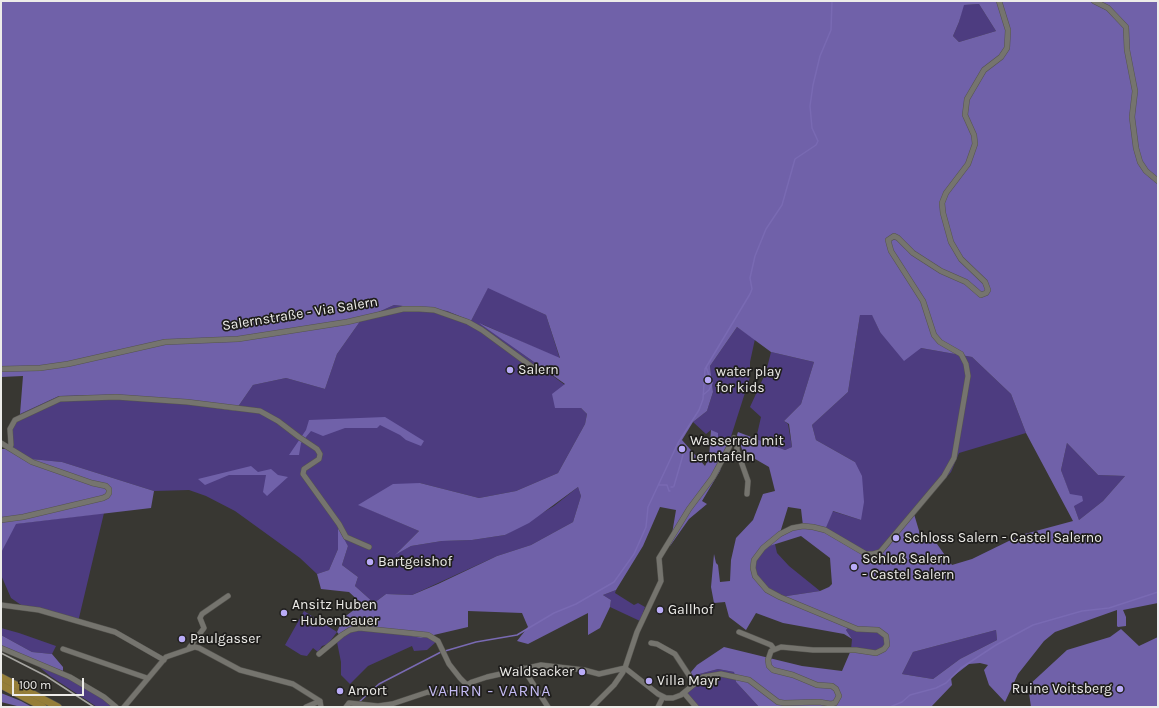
<!DOCTYPE html>
<meta charset="utf-8">
<style>
body{margin:0}
#map{position:relative;width:1159px;height:708px;overflow:hidden;background:#383732;font-family:Karla,sans-serif}
canvas{display:block}
.frame{position:absolute;inset:0;border:2px solid #edece9;pointer-events:none}
.scale{position:absolute;left:12px;top:678px;width:72px;height:18px;box-sizing:border-box;border:2px solid #edece9;border-top:0;padding-left:5px;font-size:12px;line-height:14px;white-space:nowrap;color:#edece9;-webkit-text-stroke:3px #1f1e1c;paint-order:stroke}
</style>
<div id="map">
<canvas width="1159" height="708"></canvas>
<div class="frame"></div>
<div class="scale">100 m</div>
</div>
<script>
const g = document.querySelector('canvas').getContext('2d');
g.lineJoin = 'round';
function fillPath(path, color) { g.fillStyle = color; g.fill(path, 'evenodd'); }
const toPath = rows => new Path2D(rows.map(r => 'M' + r).join(''));
function strokePath(path, color, width, dash) { g.strokeStyle = color; g.lineWidth = width; g.lineCap = dash ? 'butt' : 'round'; g.setLineDash(dash || []); g.stroke(path); }
function label(font, color, halo, rows, align = 'center') {
  g.font = font + ' Karla,sans-serif'; g.lineWidth = 3.5; g.setLineDash([]); g.textBaseline = 'middle'; g.strokeStyle = halo; g.fillStyle = color; for (const [text, x, y, turn = 0] of rows) {
    g.save(); g.translate(x, y); g.rotate((+turn || 0) * Math.PI / 180); g.textAlign = isNaN(turn) ? turn : align; if (halo) g.strokeText(text, 0, 0); g.fillText(text, 0, 0); g.restore();
  }
}
const green = toPath([
 [979,4,996,31,959,42,953,36,959,22,963,5],
 [488,287,546,315,560,359,482,324,565,385,555,408,581,408,587,414,585,424,558,473,516,491,479,498,420,483,359,505,419,531,396,554,411,546,442,541,472,540,505,535,554,506,578,487,581,496,573,522,531,545,497,556,412,595,386,594,374,603,355,586,358,577,342,565,348,546,338,530,338,549,329,570,317,574,300,558,235,511,206,496,189,490,154,491,62,462,31,459,14,449,11,443,11,431,20,414,59,396,125,395,235,411,253,385,286,378,325,389,337,354,361,320,394,305,447,311,471,321],
 [872,314,880,332,921,348,972,357,1011,394,1026,433,959,453,951,472,899,532,888,547,880,552,866,554,825,530,832,511,861,520,855,462,816,440,812,425,848,392,860,315],
 [737,327,755,339,750,362,750,377,728,446,718,443,711,430,706,434,693,422,707,411,713,392,710,366],
 [771,352,814,362,801,404,784,421,788,424,792,447,785,450,756,439,761,417,750,407,766,372],
 [1067,443,1098,475,1125,476,1103,501,1079,520,1061,470],
 [104,513,78,622,24,607,11,598,1,575,1,553,15,524],
 [775,544,777,553,789,566,820,591,780,597,767,590,755,576,754,560,763,548],
 [616,590,615,593,634,605,638,603,645,607,640,621,610,607,611,600,603,595],
 [304,611,337,632,328,644,322,646,318,652,313,648,307,656,301,655,285,645],
 [850,626,874,629,887,640,880,652,851,650,852,639,846,630],
 [1,628,19,633,56,646,52,654,32,652,1,635],
 [354,628,430,636,436,642,427,650,414,651,412,646,368,666,350,684,341,675,341,662,337,642],
 [996,630,997,640,960,659,933,679,902,674,913,652],
 [31,660,63,671,116,707,97,707,50,676],
 [718,669,734,672,736,682,759,707,696,707,684,693,694,683,692,676]
]);
const forest = toPath([
 [1,1,1158,1,1158,603,1123,610,1126,617,1126,626,1118,627,1117,626,1117,610,1055,632,1044,641,1018,674,1005,702,989,685,984,670,988,665,980,663,969,664,951,678,952,685,931,707,759,707,736,682,734,672,718,669,692,676,691,672,697,665,724,647,802,666,842,671,851,650,876,653,887,645,884,634,850,626,846,630,852,639,844,634,783,623,756,613,746,630,729,617,725,602,714,603,711,587,714,554,716,563,718,565,720,582,730,581,731,560,736,538,753,520,763,494,775,491,769,467,743,452,737,435,738,432,785,450,792,447,789,424,784,421,801,404,814,362,771,352,737,327,710,366,713,392,707,411,693,422,682,440,705,466,709,458,711,430,718,433,718,443,728,446,720,471,702,501,707,504,689,519,670,546,676,510,660,507,643,546,616,590,603,595,611,600,610,607,600,628,588,635,588,613,528,644,517,641,528,627,522,613,468,611,468,627,421,638,397,633,354,628,342,638,337,632,343,618,362,604,349,592,321,589,317,574,329,570,338,549,338,528,348,546,342,565,358,577,355,586,374,603,386,594,412,595,438,584,497,556,531,545,573,522,581,496,578,487,529,523,505,535,472,540,442,541,411,546,395,555,419,531,358,505,393,484,420,483,479,498,516,491,558,473,585,424,587,414,581,408,555,408,552,394,565,384,479,323,560,358,546,315,488,288,471,321,447,311,394,305,361,320,337,354,325,389,286,378,253,385,235,411,125,395,59,396,20,414,23,376,1,377],
 [979,4,996,31,959,42,953,36,959,22,964,5],
 [860,315,872,315,880,332,904,361,921,348,972,357,1011,394,1026,433,1073,521,1021,535,972,559,952,565,937,544,920,534,914,514,888,547,880,552,861,552,825,530,833,511,861,520,864,502,862,476,855,462,816,440,812,425,848,392],
 [1067,443,1098,475,1125,476,1103,501,1079,520,1074,506,1083,501,1082,496,1070,494,1061,470],
 [788,507,801,509,803,526,780,533],
 [801,536,830,558,832,584,829,587,820,591,780,597,758,581,753,568,758,553,763,548],
 [996,630,997,640,960,659,933,679,902,674,913,652],
 [385,417,424,441,421,446,406,440,400,435,380,425,377,428,345,428,323,436,311,431,301,443,299,455,289,455,306,430,309,420],
 [1,449,14,449,31,459,62,462,154,491,151,508,16,524,1,553],
 [251,466,258,472,271,469,278,475,288,477,267,496,263,492,266,475,229,475,205,485,198,479],
 [1121,629,1139,646,1158,637,1158,707,1031,707,1028,686,1067,650,1110,637],
 [1,635,32,652,52,654,63,667,63,671,31,660,1,647],
 [1,693,21,701,32,707,21,707,1,702]
]);
const stream = toPath([
 [703,395,709,390,712,383,706,367],
 [659,485,667,485,669,491,670,491],
 [674,486,683,455,678,443],
 [671,487,673,487],
 [445,651,476,642,517,635,554,613,576,604,614,582,634,554,646,527,648,507,678,443,699,410,703,399,705,369,750,294,752,289,750,278,755,256,766,229,782,205,795,159,816,145,818,141,812,128,810,106,813,85,820,56,831,30,832,1],
 [358,703,379,684,441,652],
 [890,707,902,702,910,695,936,688,946,683,961,668,996,645,1033,625,1082,611,1109,608,1158,592]
]);
const minor = toPath([
 [1094,1,1108,8,1126,27,1127,50,1135,91,1132,117,1136,148,1140,162,1146,171,1158,181],
 [1,369,40,368,68,364,165,342,238,339,347,322,403,309,419,309,434,310,468,322,482,330,535,369],
 [1,443,32,462,92,483,106,486,109,489,109,493,107,496,103,498,23,517,1,520],
 [9,448,11,445,10,429,15,420,60,399,116,397,187,402,260,411,278,421,299,437,317,449,320,454,319,459,304,469,303,474,339,524,346,537,369,547],
 [1,605,39,610,115,632,164,660],
 [739,632,771,645,774,649],
 [651,643,657,644,675,654,694,683],
 [1,648,70,677,104,697,116,707],
 [189,648,204,628,200,618,202,614,228,596],
 [63,649,147,678],
 [319,654,342,635,350,630,359,628,428,635,438,641,449,664,460,678,467,685],
 [523,668,548,707],
 [625,668,658,694,666,698,673,698,681,695,703,677,721,674,749,680,778,702,784,703,819,702,831,704,835,703,839,696,836,689,832,686,817,685,793,675,773,670,769,666,768,660,771,651,781,647,813,650,856,650,876,653,884,649,887,645,886,636,878,630,857,629,780,597,767,590,755,576,753,568,754,560,763,548,780,534,792,528,803,526,813,527,825,530,866,554,873,554,880,552,944,476,954,458,968,376,966,364,961,354,940,342,934,335,923,301,891,251,888,240,894,236,898,238,913,253,941,271,966,282,981,295,986,293,988,290,985,282,961,259,951,242,943,213,942,203,946,193,968,164,975,144,974,135,965,115,967,99,984,70,1001,57,1007,48,1008,30,999,1],
 [625,668,637,632,661,581,659,558,689,509,713,477,734,438,737,441,737,450,748,481,747,494],
 [684,693,696,707],
 [320,701,321,707],
 [124,707,166,657,195,647,199,648,240,670,293,684,320,701],
 [306,707,320,701],
 [346,707,349,703,378,706,392,704,428,692,449,693,457,691,472,682,487,677,541,665,584,670,599,674,625,668],
 [592,707,614,685,623,672,622,669],
 [658,707,663,697]
]);
const highway = toPath([
 [1,677,58,707],
 [1,685,43,707]
]);
const rail = toPath([
 [1,653,46,676,94,707]
]);
const markers = [
 [510,370,4,"#b9abf7"],
 [708,380,4,"#b9abf7"],
 [682,449,4,"#b9abf7"],
 [896,538,4,"#b9abf7"],
 [370,562,4,"#b9abf7"],
 [854,567,4,"#b9abf7"],
 [660,610,4,"#b9abf7"],
 [284,613,4,"#b9abf7"],
 [182,639,4,"#b9abf7"],
 [582,672,4,"#b9abf7"],
 [649,681,4,"#b9abf7"],
 [1120,689,4,"#b9abf7"],
 [340,691,4,"#b9abf7"]
];
const streetNames = [
 ["Salernstraße - Via Salern",300,314,-9]
];
const poiNames = [
 ["Salern",518,370],
 ["water play",716,372],
 ["for kids",716,388],
 ["Wasserrad mit",690,441],
 ["Lerntafeln",690,457],
 ["Schloss Salern - Castel Salerno",904,538],
 ["Schloß Salern",862,559],
 ["- Castel Salern",862,575],
 ["Bartgeishof",378,562],
 ["Ansitz Huben",292,605],
 ["- Hubenbauer",292,621],
 ["Gallhof",668,610],
 ["Paulgasser",190,639],
 ["Waldsacker",574,672,"right"],
 ["Villa Mayr",657,681],
 ["Ruine Voitsberg",1112,689,"right"],
 ["Amort",348,691]
];
const quarterNames = [
 ["VAHRN - VARNA",490,691]
];
fillPath(green, '#4d3c80');
fillPath(forest, '#7061a9');
strokePath(stream, '#796ab3', 1.5);
strokePath(minor, '#55544f', 6);
strokePath(highway, '#55544f', 8);
strokePath(minor, '#75746e', 5);
strokePath(highway, '#957e38', 7);
strokePath(rail, '#a6a5a1', 1.5);
for (const [x, y, r, color] of markers) { const dot = new Path2D(); dot.arc(x, y, r, 0, 2 * Math.PI); g.fillStyle = color; g.fill(dot); strokePath(dot, '#1f1e1c', 1.5); }
label('14px', '#edece9', '#1f1e1c', streetNames);
label('14px', '#edece9', '#1f1e1c', poiNames, 'left');
g.letterSpacing = '1px';
label('16px', '#c4bbf4', '#1f1e1c', quarterNames);
g.letterSpacing = '0px';
</script>
